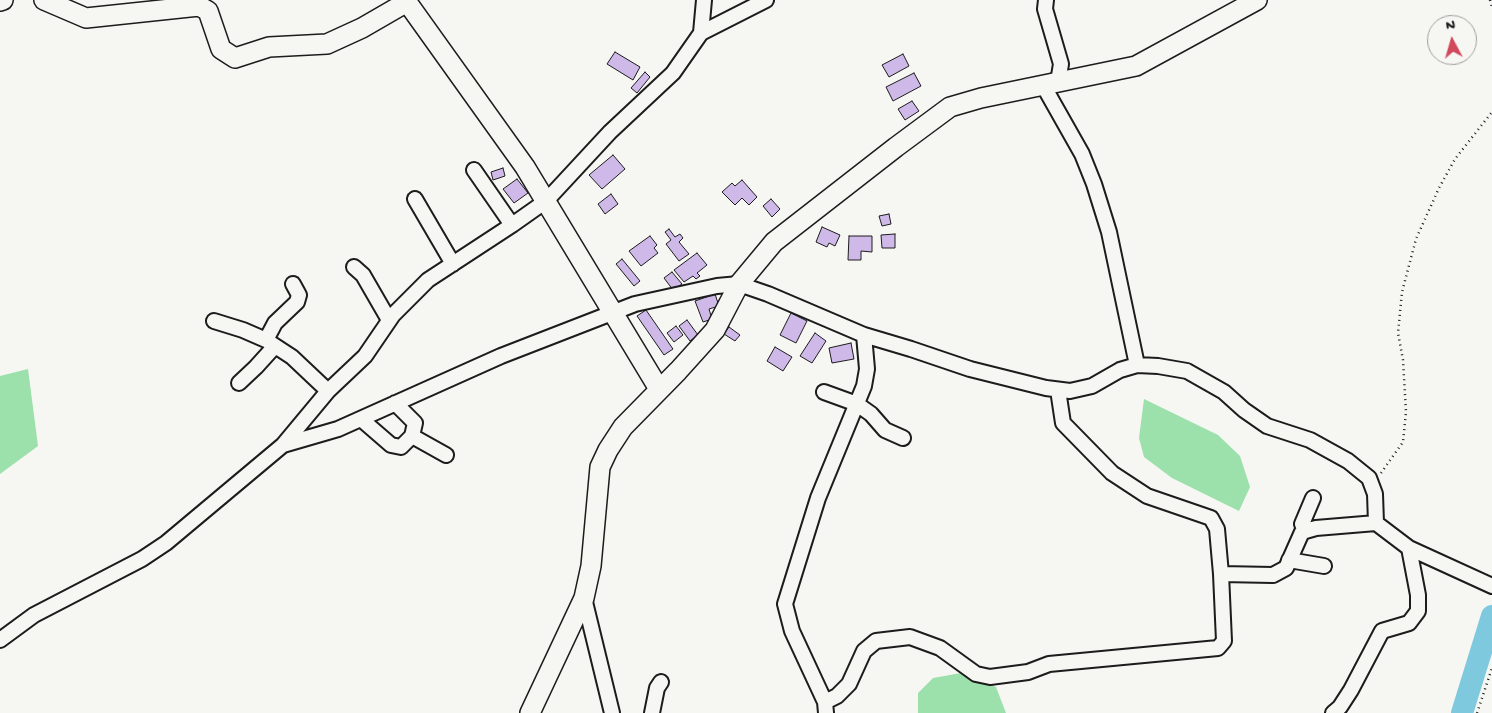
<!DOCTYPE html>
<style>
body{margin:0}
#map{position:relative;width:1492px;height:713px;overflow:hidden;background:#f6f6f2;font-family:"Gochi Hand",sans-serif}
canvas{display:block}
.north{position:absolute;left:1427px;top:15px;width:50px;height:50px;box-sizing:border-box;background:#f6f6f2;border:1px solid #9f9f9c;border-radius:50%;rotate:354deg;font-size:14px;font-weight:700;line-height:20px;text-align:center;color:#1c1c1c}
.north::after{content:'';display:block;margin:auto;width:18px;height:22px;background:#d1495b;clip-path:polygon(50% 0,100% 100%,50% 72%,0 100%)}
</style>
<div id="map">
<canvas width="1492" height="713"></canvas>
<div class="north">N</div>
</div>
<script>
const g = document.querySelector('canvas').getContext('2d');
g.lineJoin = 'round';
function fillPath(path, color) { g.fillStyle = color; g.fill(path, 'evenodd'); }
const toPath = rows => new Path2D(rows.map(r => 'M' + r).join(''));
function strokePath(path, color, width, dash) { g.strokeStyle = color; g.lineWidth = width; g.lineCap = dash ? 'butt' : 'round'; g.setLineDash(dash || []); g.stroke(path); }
const green = toPath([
 [28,369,38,446,0,474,0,376],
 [1144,399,1218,435,1240,456,1250,487,1239,511,1172,478,1144,457,1139,438],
 [961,673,996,687,1006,713,918,713,918,693,933,678]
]);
const river = toPath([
 [1462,713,1492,616]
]);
const building = toPath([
 [615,52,640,67,633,80,607,64,615,52],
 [903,54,909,66,889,77,882,65,903,54],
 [645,72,650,77,637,93,631,88,645,72],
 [914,73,921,86,893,101,886,87,914,73],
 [912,101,919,111,905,120,898,109,912,101],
 [613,155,625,169,602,189,589,175,613,155],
 [503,168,505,176,493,180,491,172,503,168],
 [517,179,528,193,514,203,503,189,517,179],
 [742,180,757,197,749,205,742,198,735,205,722,192,732,183,735,186,742,180],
 [611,194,618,204,605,214,598,204,611,194],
 [771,199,780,209,772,217,763,206,771,199],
 [889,214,891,224,882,226,879,216,889,214],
 [822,227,840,235,835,246,829,243,827,247,816,242,822,227],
 [669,229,675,237,680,234,683,238,679,242,689,254,679,261,666,244,671,240,665,232,669,229],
 [895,234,895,248,882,248,881,235,895,234],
 [650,236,657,245,654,248,658,253,641,266,629,251,650,236],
 [849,236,872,236,872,252,861,251,861,260,848,260,849,236],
 [697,253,707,265,697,273,700,276,696,279,693,276,684,282,674,270,697,253],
 [622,259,640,281,634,286,616,264,622,259],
 [672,272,682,284,673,290,664,278,672,272],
 [715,294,719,306,709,309,712,319,703,322,695,301,715,294],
 [646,310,673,349,664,355,637,316,646,310],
 [791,313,807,321,796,343,780,335,791,313],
 [687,320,698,335,690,341,679,326,687,320],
 [676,326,683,335,674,342,667,333,676,326],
 [729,327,740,335,735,341,724,334,729,327],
 [815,333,826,341,812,363,800,356,815,333],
 [851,343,854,359,832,363,829,348,851,343],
 [775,347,792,357,783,371,767,361,775,347]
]);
const path = toPath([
 [1490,0,1492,8],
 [1381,473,1403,442,1406,412,1403,360,1398,333,1402,292,1416,239,1439,188,1455,159,1492,112],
 [1477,713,1492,668]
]);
const street = toPath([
 [1046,0,1045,9,1061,64,1058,82],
 [701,33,704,0],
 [1043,85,1082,154,1094,184,1109,232,1137,365],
 [474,170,512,225],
 [415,199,453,264],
 [354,267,363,275,389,320],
 [214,321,243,330,266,340,292,357,328,391],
 [266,340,275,323,297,302,299,295,293,284],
 [239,383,256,367,275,346],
 [1058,390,1063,423,1112,473,1147,496,1211,518,1217,529,1221,574],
 [824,392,857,404,871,414,885,430,903,438],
 [361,419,391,445,401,447,412,436,415,423,395,403],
 [412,436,446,455],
 [283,445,338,429,501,356,635,304,717,286,739,284,768,294,864,335,911,349,970,369,1046,388,1070,391,1092,386,1120,370,1137,365,1158,366,1187,371,1224,392,1244,410,1267,426,1310,440,1348,461,1369,478,1375,494,1376,523],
 [1306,531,1302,524,1313,498],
 [1289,560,1324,566],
 [584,598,612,713],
 [0,640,34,615,142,559,166,543,283,445,328,391,365,356,393,315,428,280,512,225,546,201,610,132,673,73,701,33,766,0],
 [825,702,837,696,849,684,864,651,876,641,910,637,940,648,976,674,990,677,1028,672,1049,664,1218,648,1224,641,1221,574,1273,575,1286,568,1302,532,1316,528,1376,523,1409,548,1492,586],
 [652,713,657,688,661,682],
 [826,713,825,702,792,631,785,604,818,498,864,386,867,369,864,335],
 [1333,713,1340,707,1351,690,1382,631,1409,623,1418,611,1418,595,1409,548]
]);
const secondary = toPath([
 [44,0,86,18,199,6,208,11,221,49,235,58,269,47,327,44,362,28,407,2,525,167,659,389],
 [0,1,3,0],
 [530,713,584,598,591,566,600,467,608,450,623,427,678,371,715,330,739,284,774,242,896,147,950,107,981,98,1136,66,1257,0]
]);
fillPath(green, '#9ce0ab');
strokePath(river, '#7fc9df', 22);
fillPath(building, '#ceb9e8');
strokePath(building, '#1c1c1c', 1);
strokePath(street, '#1c1c1c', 18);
strokePath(secondary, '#1c1c1c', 22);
strokePath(path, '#1c1c1c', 2.5, [1, 4]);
strokePath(street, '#f6f6f2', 14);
strokePath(secondary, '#f6f6f2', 19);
</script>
